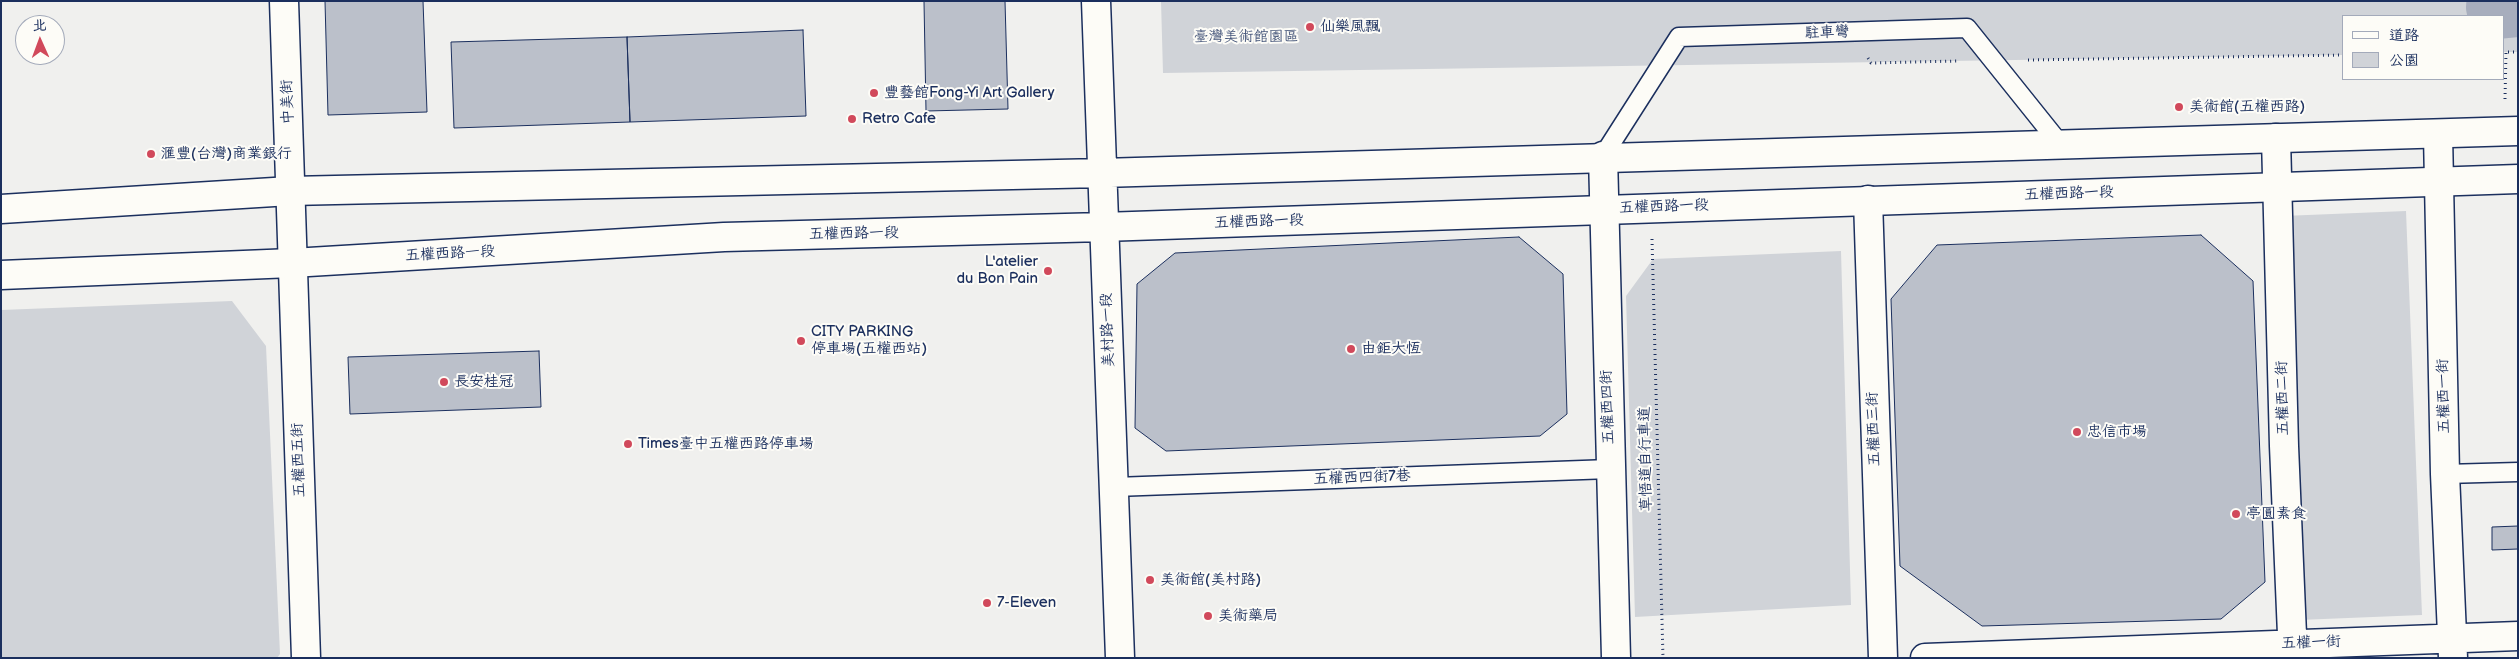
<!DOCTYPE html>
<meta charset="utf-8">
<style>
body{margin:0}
#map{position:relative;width:2519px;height:659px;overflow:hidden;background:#f0f0ee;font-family:"Balsamiq Sans","LXGW WenKai TC",sans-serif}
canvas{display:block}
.frame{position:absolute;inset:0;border:2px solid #1b2f5e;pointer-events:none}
.legend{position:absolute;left:2342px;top:15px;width:162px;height:65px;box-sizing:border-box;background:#fdfcf7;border:1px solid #a3aaba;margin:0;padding:6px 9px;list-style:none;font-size:15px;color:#1b2f5e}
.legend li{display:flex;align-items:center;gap:10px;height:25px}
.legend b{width:25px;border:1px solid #a3aaba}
.north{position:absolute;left:15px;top:15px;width:50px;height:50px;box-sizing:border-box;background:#fdfcf7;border:1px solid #a3aaba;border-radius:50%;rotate:358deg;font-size:14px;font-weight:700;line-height:20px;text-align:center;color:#1b2f5e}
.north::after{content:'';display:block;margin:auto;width:18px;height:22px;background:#d1495b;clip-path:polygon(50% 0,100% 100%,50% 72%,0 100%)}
</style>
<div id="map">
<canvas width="2519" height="659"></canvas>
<div class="frame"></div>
<ul class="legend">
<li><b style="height:6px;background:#fdfcf7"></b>道路</li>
<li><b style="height:14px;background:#d0d3d8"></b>公園</li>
</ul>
<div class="north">北</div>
</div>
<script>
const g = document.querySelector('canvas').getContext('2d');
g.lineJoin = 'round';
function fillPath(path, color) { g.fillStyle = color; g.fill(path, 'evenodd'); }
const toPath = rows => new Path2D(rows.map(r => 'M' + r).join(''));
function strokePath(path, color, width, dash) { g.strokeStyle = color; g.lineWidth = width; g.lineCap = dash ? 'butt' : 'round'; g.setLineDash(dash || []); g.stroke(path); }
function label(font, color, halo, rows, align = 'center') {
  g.font = font + ' "Balsamiq Sans","LXGW WenKai TC",sans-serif'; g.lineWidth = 4; g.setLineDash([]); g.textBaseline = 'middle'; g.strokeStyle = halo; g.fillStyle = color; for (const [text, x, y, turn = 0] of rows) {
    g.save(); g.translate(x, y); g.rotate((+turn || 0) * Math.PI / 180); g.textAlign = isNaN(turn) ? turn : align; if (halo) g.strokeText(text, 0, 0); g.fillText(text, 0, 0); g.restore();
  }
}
const green = toPath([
 [1161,1,2518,1,2518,52,2503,52,2503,16,2343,16,2343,55,1163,73],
 [2406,211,2422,615,2299,620,2283,216],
 [1841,251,1851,605,1635,617,1626,296,1653,259],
 [232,301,266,346,280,654,277,658,1,658,1,310]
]);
const river = toPath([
 [2498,7,2518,5]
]);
const building = toPath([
 [325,1,423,1,427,112,328,115,325,1],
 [924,1,1005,1,1008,109,926,111,924,1],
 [803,30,806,116,630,122,627,37,803,30],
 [627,37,630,122,454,128,451,42,627,37],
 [2201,235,2253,281,2265,582,2221,619,1982,626,1900,566,1891,299,1937,245,2201,235],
 [1519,237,1563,274,1567,414,1540,436,1166,451,1135,428,1137,284,1175,253,1519,237],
 [539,351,541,407,350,414,348,357,539,351],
 [2518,526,2518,549,2492,550,2492,527,2518,526]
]);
const path = toPath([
 [2503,52,2518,52],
 [1868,58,1871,63,1957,61],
 [2028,60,2343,55],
 [2505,99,2506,52],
 [1652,239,1663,658]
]);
const lane = toPath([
 [1603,156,1679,37,1967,28,2060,144],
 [2445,474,2518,472],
 [1115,487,1610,469]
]);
const street = toPath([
 [284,1,306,658],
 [2438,134,2445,474,2453,658],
 [2276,138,2284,446,2293,658],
 [1603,156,1616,658],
 [1868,200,1883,658],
 [1925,658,2518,636]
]);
const secondary = toPath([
 [1096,1,1120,658],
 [1,209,290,191,1102,173,2518,131],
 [1,275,292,263,724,237,1103,227,2518,179]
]);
const markers = [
 [1310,27,5,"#d1495b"],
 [874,93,5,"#d1495b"],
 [2179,107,5,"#d1495b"],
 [852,119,5,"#d1495b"],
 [151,154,5,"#d1495b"],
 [1048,271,5,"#d1495b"],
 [801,341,5,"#d1495b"],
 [1351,349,5,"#d1495b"],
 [444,382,5,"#d1495b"],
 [2077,432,5,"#d1495b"],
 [628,444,5,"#d1495b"],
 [2236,514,5,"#d1495b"],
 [1150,580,5,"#d1495b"],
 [987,603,5,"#d1495b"],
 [1208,616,5,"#d1495b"]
];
const poiNames = [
 ["仙樂風飄",1320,27],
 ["豐藝館Fong-Yi Art Gallery",884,93],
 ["美術館(五權西路)",2189,107],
 ["Retro Cafe",862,119],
 ["滙豐(台灣)商業銀行",161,154],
 ["L'atelier",1038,262,"right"],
 ["du Bon Pain",1038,279,"right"],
 ["CITY PARKING",811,332],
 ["停車場(五權西站)",811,349],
 ["由鉅大恆",1361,349],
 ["長安桂冠",454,382],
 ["忠信市場",2087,432],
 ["Times臺中五權西路停車場",638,444],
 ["亭圓素食",2246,514],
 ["美術館(美村路)",1160,580],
 ["7-Eleven",997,603],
 ["美術藥局",1218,616]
];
const streetNames = [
 ["駐車彎",1827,33,-2],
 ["中美街",288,102,-92],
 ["五權西路一段",2069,194,-2],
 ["五權西路一段",1664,207,-2],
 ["五權西路一段",1259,222,-2],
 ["五權西路一段",854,234,-1],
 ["五權西路一段",450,254,-3],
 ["美村路一段",1108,330,-92],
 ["五權西一街",2444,396,-91],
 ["五權西二街",2283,398,-91],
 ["五權西四街",1608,407,-92],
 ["五權西三街",1874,429,-92],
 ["草悟道自行車道",1646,459,-91],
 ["五權西五街",299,460,-92],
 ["五權西四街7巷",1362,478,-2],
 ["五權一街",2311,643,-2]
];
const parkNames = [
 ["臺灣美術館園區",1246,37]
];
fillPath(green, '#d0d3d8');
strokePath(river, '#a7adbd', 64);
fillPath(building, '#bbc0ca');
strokePath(building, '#1b2f5e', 1);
strokePath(lane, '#1b2f5e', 21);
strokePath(street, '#1b2f5e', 31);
strokePath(secondary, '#1b2f5e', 31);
strokePath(path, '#1b2f5e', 3, [1, 4]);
strokePath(lane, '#fdfcf7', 18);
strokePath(street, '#fdfcf7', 28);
strokePath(secondary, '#fdfcf7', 28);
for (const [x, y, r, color] of markers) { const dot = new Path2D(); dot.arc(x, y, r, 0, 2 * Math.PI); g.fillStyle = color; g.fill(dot); strokePath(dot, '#fdfcf7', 2); }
label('15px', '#1b2f5e', '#fdfcf7', poiNames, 'left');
label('15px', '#1b2f5e', '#fdfcf7', streetNames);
label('15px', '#48587c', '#fdfcf7', parkNames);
</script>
